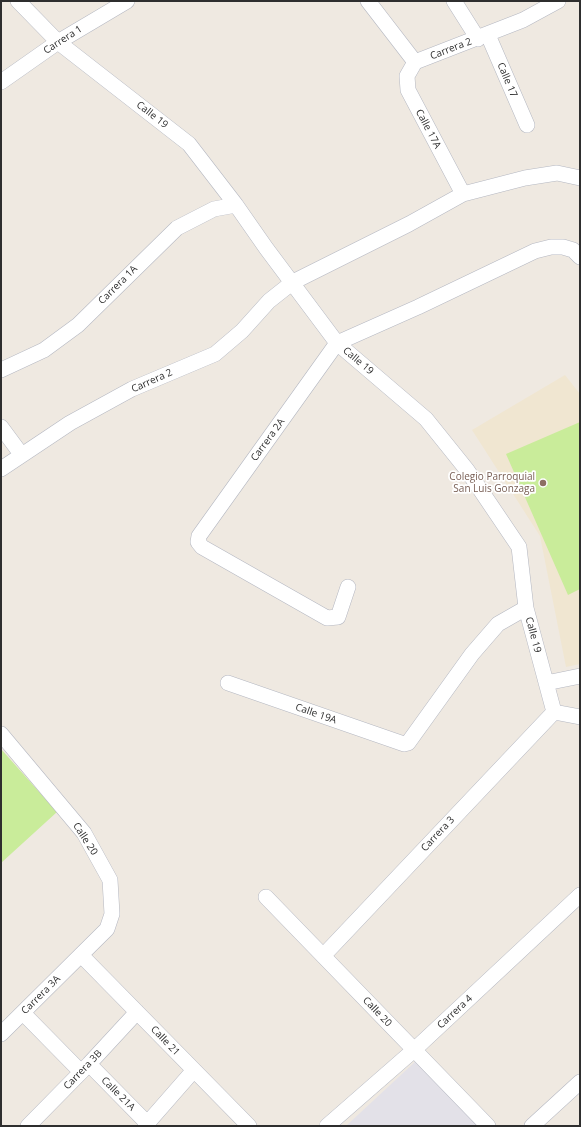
<!DOCTYPE html>
<style>
body{margin:0}
#map{position:relative;width:581px;height:1127px;overflow:hidden;background:#efe9e1;font-family:"Open Sans",sans-serif}
canvas{display:block}
.frame{position:absolute;inset:0;border:2px solid #2e2e2e;pointer-events:none}
</style>
<div id="map">
<canvas width="581" height="1127"></canvas>
<div class="frame"></div>
</div>
<script>
const g = document.querySelector('canvas').getContext('2d');
g.lineJoin = 'round';
function fillPath(path, color) { g.fillStyle = color; g.fill(path, 'evenodd'); }
const toPath = rows => new Path2D(rows.map(r => 'M' + r).join(''));
function strokePath(path, color, width, dash) { g.strokeStyle = color; g.lineWidth = width; g.lineCap = dash ? 'butt' : 'round'; g.setLineDash(dash || []); g.stroke(path); }
function label(font, color, halo, rows, align = 'center') {
  g.font = font + ' "Open Sans",sans-serif'; g.lineWidth = 3.5; g.setLineDash([]); g.textBaseline = 'middle'; g.strokeStyle = halo; g.fillStyle = color; for (const [text, x, y, turn = 0] of rows) {
    g.save(); g.translate(x, y); g.rotate((+turn || 0) * Math.PI / 180); g.textAlign = isNaN(turn) ? turn : align; if (halo) g.strokeText(text, 0, 0); g.fillText(text, 0, 0); g.restore();
  }
}
const industrial = toPath([
 [417,1060,480,1126,346,1126]
]);
const education = toPath([
 [565,375,580,394,580,664,566,667,540,536,472,430]
]);
const pitch = toPath([
 [580,422,580,589,568,595,506,454],
 [1,749,57,812,1,863]
]);
const street = toPath([
 [18,1,58,42,189,144,236,205,266,248,337,343,426,419,467,470,519,547,526,608,554,712],
 [368,1,415,62],
 [454,1,478,39],
 [488,35,527,125],
 [415,62,523,20,558,1],
 [415,62,407,76,408,90,463,194],
 [1,82,58,42,127,1],
 [1,370,44,350,78,325,177,228,214,209,236,205],
 [1,427,21,454],
 [1,469,70,423,132,389,215,354,242,331,269,301,293,282,409,224,463,194,525,178,557,173,580,178],
 [348,587,338,617,327,618,202,547,198,542,199,536,337,343,418,307,535,251,551,247,563,247,573,250,580,257],
 [228,683,404,744,408,743,472,654,498,624,526,608],
 [546,683,580,676],
 [554,712,580,717],
 [1,734,84,833,110,880,112,914,107,929,1,1034],
 [266,897,488,1126],
 [81,955,249,1126],
 [323,956,554,712],
 [23,1013,81,1072],
 [89,1064,147,1123],
 [28,1126,89,1064,137,1012],
 [145,1126,194,1070],
 [327,1126,414,1050,580,895],
 [532,1126,580,1082]
]);
const markers = [
 [543,483,4,"#8d6e63"]
];
const streetNames = [
 ["Carrera 1",63,40,-33],
 ["Carrera 2",451,49,-21],
 ["Calle 17",507,80,67],
 ["Calle 19",152,115,38],
 ["Calle 17A",428,129,62],
 ["Carrera 1A",118,285,-45],
 ["Calle 19",358,361,40],
 ["Carrera 2",152,381,-24],
 ["Carrera 2A",268,440,-54],
 ["Calle 19",533,635,75],
 ["Calle 19A",316,714,19],
 ["Carrera 3",438,834,-47],
 ["Calle 20",85,839,57],
 ["Carrera 3A",41,995,-45],
 ["Calle 20",377,1012,46],
 ["Carrera 4",455,1012,-43],
 ["Calle 21",165,1041,46],
 ["Carrera 3B",83,1070,-46],
 ["Calle 21A",118,1094,45]
];
const educationNames = [
 ["Colegio Parroquial",535,477],
 ["San Luis Gonzaga",535,489]
];
fillPath(industrial, '#e3e1e8');
fillPath(education, '#f0e6d1');
fillPath(pitch, '#c9ec9a');
strokePath(street, '#b4b7c1', 16);
strokePath(street, '#fff', 15);
for (const [x, y, r, color] of markers) { const dot = new Path2D(); dot.arc(x, y, r, 0, 2 * Math.PI); g.fillStyle = color; g.fill(dot); strokePath(dot, '#fff', 1.5); }
label('10px', '#2e2e2e', '#fff', streetNames);
label('10px', '#785e54', '#fff', educationNames, 'right');
</script>
